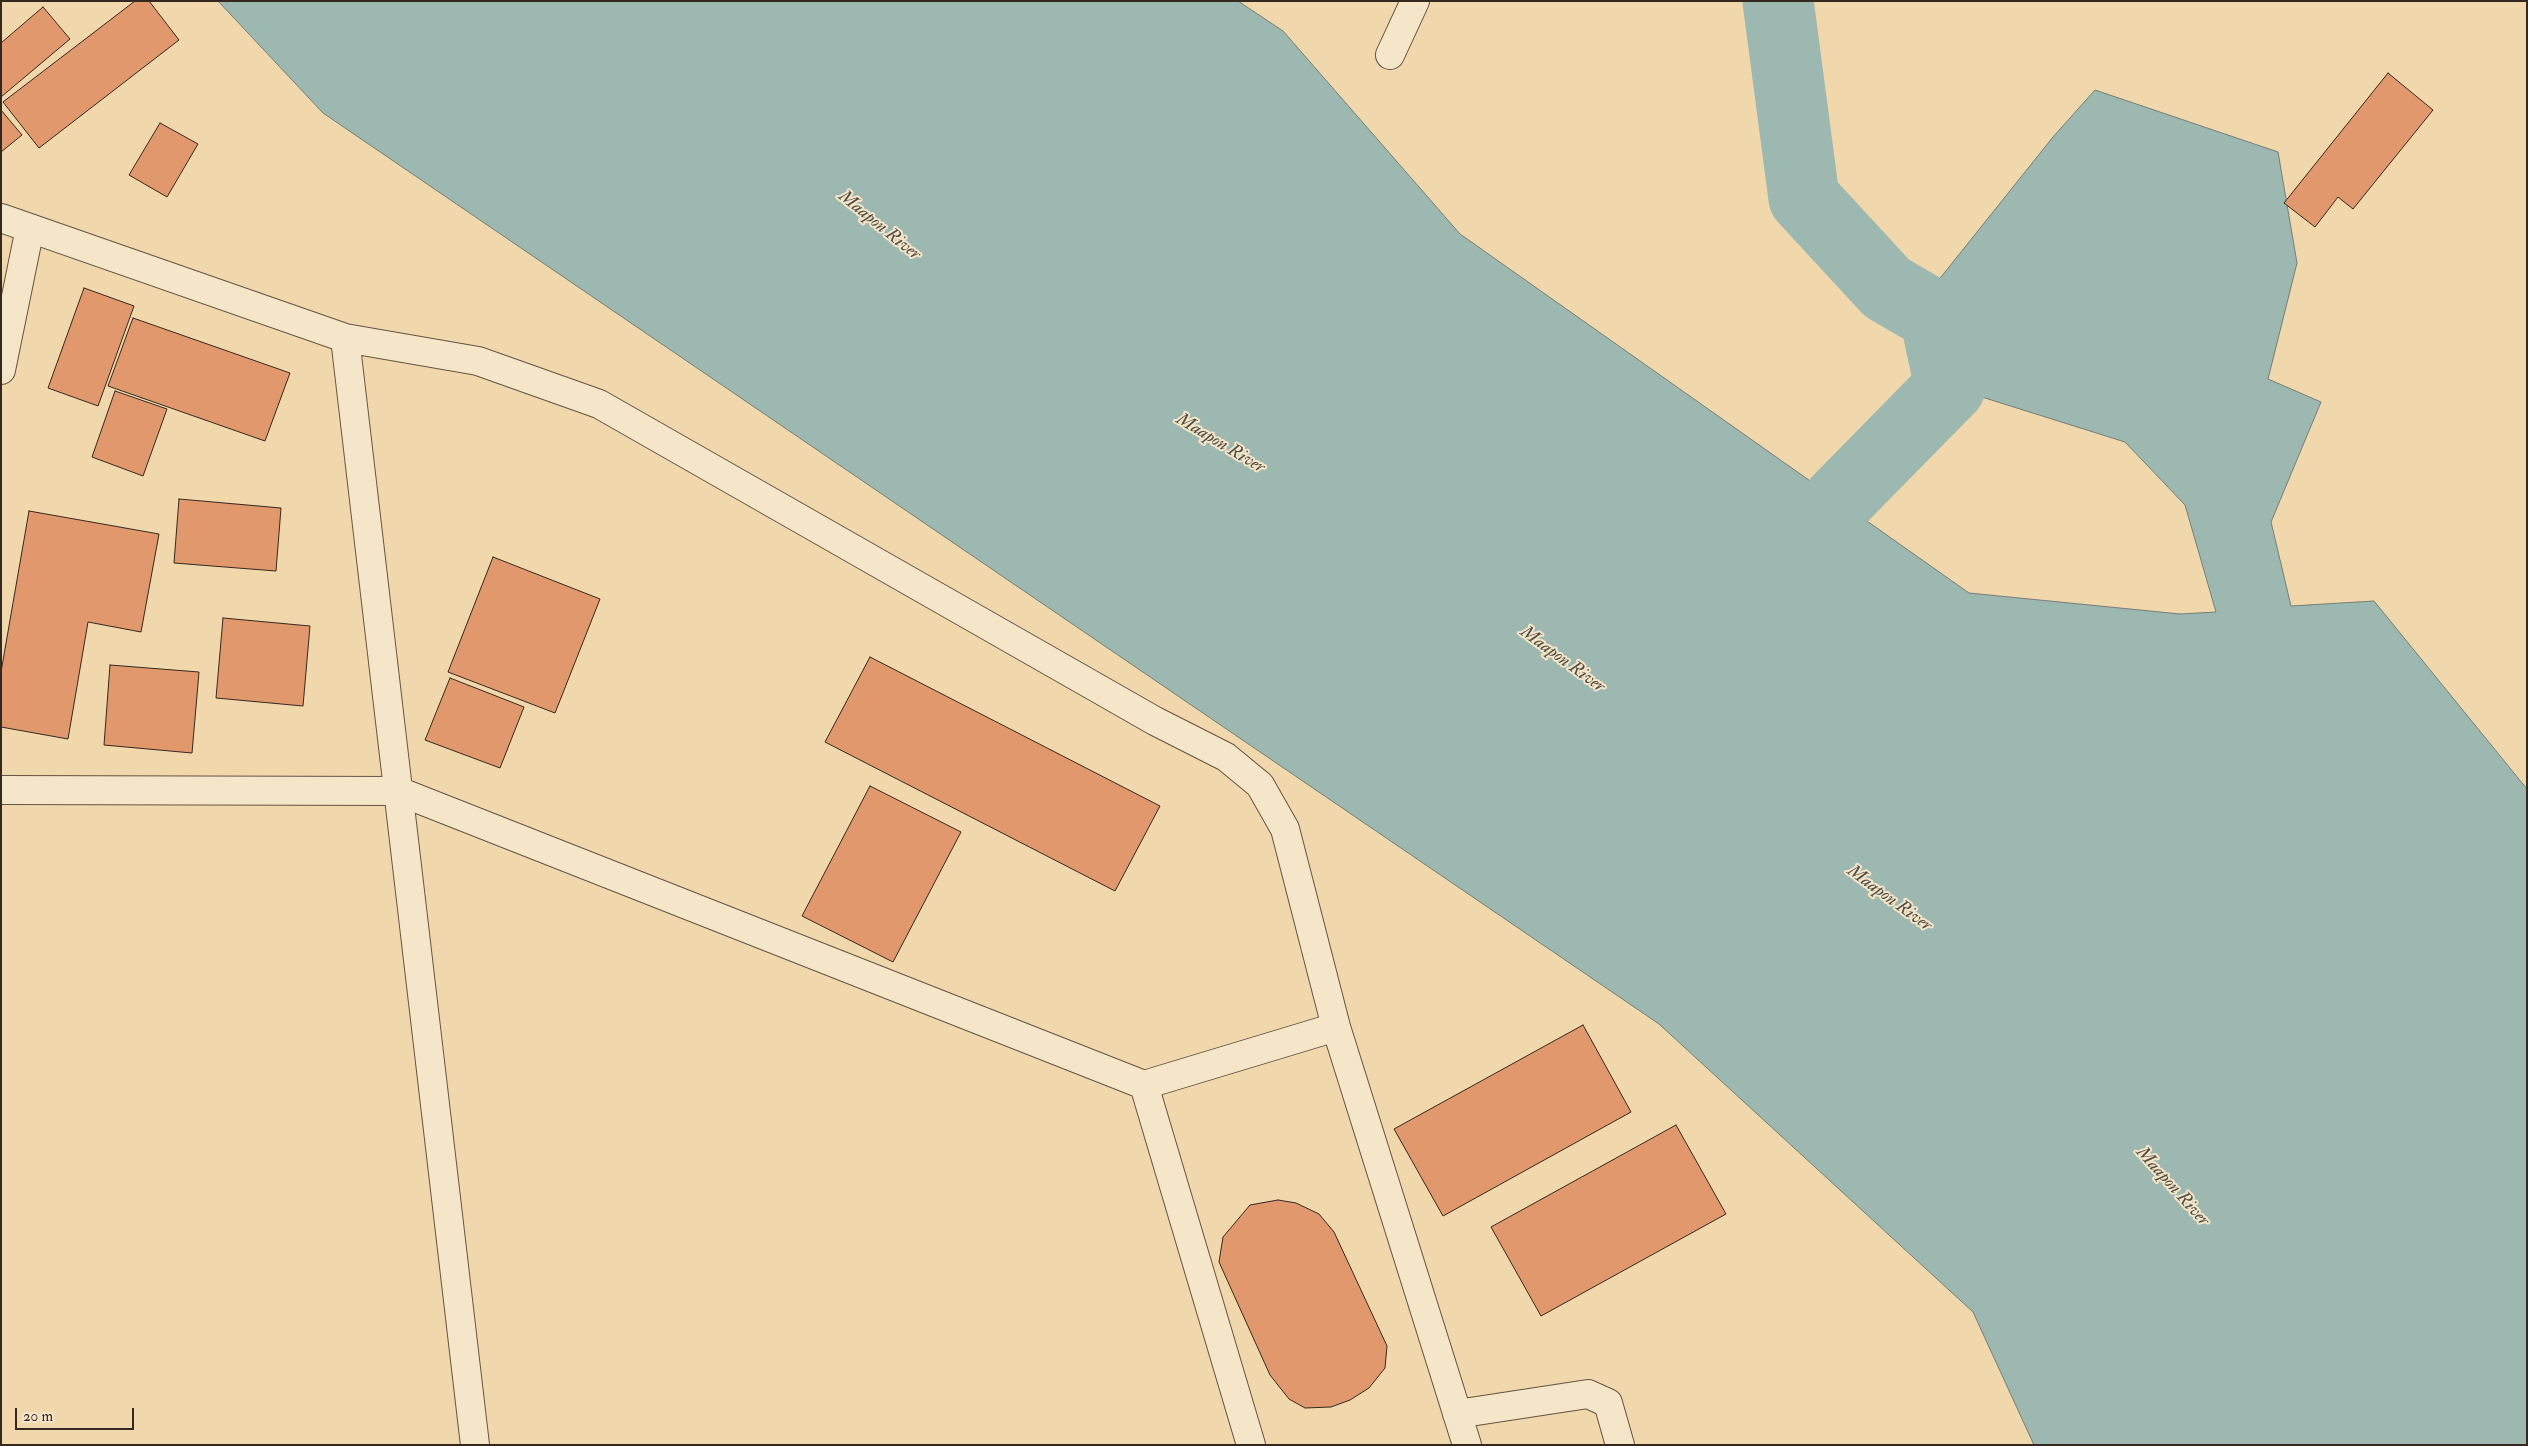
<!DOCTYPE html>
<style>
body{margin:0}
#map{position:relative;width:2528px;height:1446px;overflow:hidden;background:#f0d7ac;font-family:"IM FELL Double Pica",serif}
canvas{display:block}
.frame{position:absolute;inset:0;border:2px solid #35281e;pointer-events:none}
.scale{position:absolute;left:15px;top:1408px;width:119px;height:22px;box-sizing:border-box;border:2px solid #35281e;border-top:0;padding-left:6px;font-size:15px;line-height:18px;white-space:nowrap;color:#35281e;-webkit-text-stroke:4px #f5e5c9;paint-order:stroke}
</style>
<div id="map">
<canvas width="2528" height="1446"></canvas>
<div class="frame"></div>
<div class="scale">20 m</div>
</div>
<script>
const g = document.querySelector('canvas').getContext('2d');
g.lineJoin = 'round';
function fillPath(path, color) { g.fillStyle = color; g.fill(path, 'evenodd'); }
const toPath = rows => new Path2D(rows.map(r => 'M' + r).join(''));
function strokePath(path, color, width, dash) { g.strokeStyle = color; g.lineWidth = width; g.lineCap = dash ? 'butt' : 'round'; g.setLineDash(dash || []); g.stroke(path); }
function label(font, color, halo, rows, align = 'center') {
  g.font = font + ' "IM FELL Double Pica",serif'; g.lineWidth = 4; g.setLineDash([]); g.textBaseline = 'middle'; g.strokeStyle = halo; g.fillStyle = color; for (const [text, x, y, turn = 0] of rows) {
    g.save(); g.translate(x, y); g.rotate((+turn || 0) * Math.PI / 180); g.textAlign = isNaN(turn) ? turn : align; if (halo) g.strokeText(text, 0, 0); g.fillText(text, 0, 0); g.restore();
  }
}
const water = toPath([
 [218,1,1238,1,1283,31,1460,234,1969,593,2180,614,2216,612,2185,505,2125,442,1950,387,1925,297,2053,137,2095,90,2278,152,2297,263,2268,379,2321,402,2271,522,2291,606,2374,601,2527,789,2527,1445,2034,1445,1973,1312,1659,1024,323,113,218,1]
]);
const river = toPath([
 [1778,1,1804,198,1887,288,1935,316,2018,357],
 [1777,578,1838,501,1950,387,1935,316]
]);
const building = toPath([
 [135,1,149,1,179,40,39,148,3,102,135,1],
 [43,7,70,39,1,97,1,43,43,7],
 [2388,73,2433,110,2353,209,2338,197,2315,227,2284,203,2388,73],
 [1,110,22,135,1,152,1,110],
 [160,123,198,144,167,197,129,175,160,123],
 [84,288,134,306,98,406,48,388,84,288],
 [133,318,290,373,265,441,108,386,133,318],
 [115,391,167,409,143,476,92,457,115,391],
 [179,499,281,508,276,571,174,563,179,499],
 [29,511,159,534,141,632,88,622,68,739,1,727,1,672,29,511],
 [493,557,600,599,555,713,448,672,493,557],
 [223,618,310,626,303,706,216,698,223,618],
 [870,657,1160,806,1115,891,825,742,870,657],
 [110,665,199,672,192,753,104,745,110,665],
 [450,678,524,707,500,768,425,740,450,678],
 [870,786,961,832,893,962,802,916,870,786],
 [1583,1025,1631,1112,1443,1216,1394,1129,1583,1025],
 [1676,1125,1726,1214,1541,1316,1491,1227,1676,1125],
 [1278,1200,1296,1203,1319,1214,1334,1232,1387,1346,1385,1368,1369,1388,1350,1400,1331,1407,1305,1408,1289,1399,1270,1375,1219,1262,1223,1237,1250,1205,1278,1200]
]);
const minor = toPath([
 [1390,55,1415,1],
 [1,218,345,338,475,1445],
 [345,338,478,361,599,404,1155,721,1226,757,1260,785,1285,829,1336,1027,1467,1445],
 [1,370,30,228],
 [1,790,398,791,1144,1085,1336,1027],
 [1144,1085,1251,1445],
 [1457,1414,1588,1394,1608,1403,1620,1445]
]);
const waterNames = [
 ["Maapon River",879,226,39],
 ["Maapon River",1220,444,31],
 ["Maapon River",1562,660,36],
 ["Maapon River",1889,899,36],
 ["Maapon River",2172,1187,48]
];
fillPath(water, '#9cb8b1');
strokePath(water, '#737e76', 1);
strokePath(river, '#9cb8b1', 71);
fillPath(building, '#e1986d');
strokePath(building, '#35281e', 1);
strokePath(minor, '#645442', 30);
strokePath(minor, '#f5e5c9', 28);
label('italic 18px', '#4f4c43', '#f5e5c9', waterNames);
</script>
